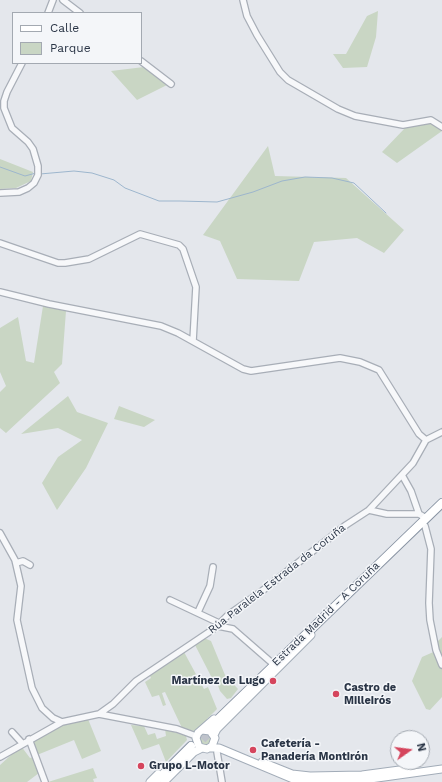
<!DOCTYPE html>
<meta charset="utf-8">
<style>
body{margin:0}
#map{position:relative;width:442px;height:782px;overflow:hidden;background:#e4e7ec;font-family:"Work Sans",sans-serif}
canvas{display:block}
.legend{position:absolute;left:12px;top:12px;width:130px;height:52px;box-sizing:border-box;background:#f4f6f9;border:1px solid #a3a9b1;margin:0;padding:5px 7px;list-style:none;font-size:12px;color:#2a3546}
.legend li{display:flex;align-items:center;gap:8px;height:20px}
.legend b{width:20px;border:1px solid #a3a9b1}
.north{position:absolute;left:390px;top:730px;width:40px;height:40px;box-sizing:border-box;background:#f4f6f9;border:1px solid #a3a9b1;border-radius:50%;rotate:76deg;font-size:11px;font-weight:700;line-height:16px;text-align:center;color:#2a3546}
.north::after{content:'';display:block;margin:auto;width:14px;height:18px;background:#d5455d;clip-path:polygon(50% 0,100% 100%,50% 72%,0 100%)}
</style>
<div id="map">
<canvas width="442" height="782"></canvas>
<ul class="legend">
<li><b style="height:5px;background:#fff"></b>Calle</li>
<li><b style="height:11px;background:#c9d6c4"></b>Parque</li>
</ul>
<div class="north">N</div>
</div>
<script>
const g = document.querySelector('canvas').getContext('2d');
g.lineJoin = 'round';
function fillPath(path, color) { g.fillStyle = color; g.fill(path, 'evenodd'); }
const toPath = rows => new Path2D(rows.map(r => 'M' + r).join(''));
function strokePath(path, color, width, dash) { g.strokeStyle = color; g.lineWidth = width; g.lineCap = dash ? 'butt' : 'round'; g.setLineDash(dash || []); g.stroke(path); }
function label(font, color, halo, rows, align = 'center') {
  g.font = font + ' "Work Sans",sans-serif'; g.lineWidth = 3; g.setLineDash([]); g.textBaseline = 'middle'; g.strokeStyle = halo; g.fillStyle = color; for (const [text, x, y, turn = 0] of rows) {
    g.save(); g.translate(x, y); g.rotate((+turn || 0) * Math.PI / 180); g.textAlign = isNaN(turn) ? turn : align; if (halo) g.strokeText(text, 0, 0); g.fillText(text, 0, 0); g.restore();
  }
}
const green = toPath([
 [378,11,376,37,367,67,343,68,333,54,346,54,367,16],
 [144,67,167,85,137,100,111,71],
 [430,123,442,131,397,163,382,152,405,128],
 [268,146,275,176,346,178,404,230,384,253,357,238,314,242,299,281,237,279,220,241,203,235],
 [0,159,33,172,31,181,16,188,0,189],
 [43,306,66,311,62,364,54,372,60,383,6,433,0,428,0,392,6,386,0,372,0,328,18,317,26,361,34,363],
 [68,396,77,412,108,423,86,468,57,510,42,483,58,457,82,440,58,428,21,434],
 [119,406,155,420,144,427,114,419],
 [442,637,442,697,430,710,426,709,412,681,422,657,438,650,436,643],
 [204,638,211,641,225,675,238,689,231,698,227,699,220,691,217,683,215,684,195,645],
 [184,652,204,689,208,687,217,709,207,719,207,722,194,731,182,728,165,692,162,693,166,705,163,706,159,695,152,697,145,682,151,678,149,674],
 [88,719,101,751,82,759,74,740,37,755,31,738,60,726],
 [131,725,144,726,148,735,155,733,157,739,166,736,165,729,186,736,187,740,166,762,159,744,142,750],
 '199.5 739a5.5 5.5 0 1 1 11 0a5.5 5.5 0 1 1-11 0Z',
 [21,746,30,758,34,757,39,773,27,782,0,782,0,765],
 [93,768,97,778,93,779,94,782,48,782]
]);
const stream = toPath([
 [0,167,25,176,36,173],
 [40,174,74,171,92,173,114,180,125,188,159,201,180,201,217,202,253,192,282,181,305,177,332,178,354,183,386,213]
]);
const highwayTunnel = toPath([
 [194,748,213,729]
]);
const minor = toPath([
 [63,0,80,13],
 [243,0,247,16,257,35,280,72,288,80,338,109,355,116,403,125,431,120,442,127],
 [48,13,53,0],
 [141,61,171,84],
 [0,193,19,192,28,188,34,183,38,175,38,166,33,149,28,142,12,128,4,108,4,101,7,92,22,63],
 [0,243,58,263,65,263,89,259,140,234,179,245,183,249,196,287,193,341],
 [0,292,49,304,161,326,178,333,243,369,251,371,340,358,360,362,379,370,419,434,426,440],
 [402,475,411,491,419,514],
 [369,510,387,514,419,514,426,518],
 [425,526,431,549,429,603,430,620,436,650,442,665],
 [0,533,15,560,21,586,17,620,32,688,42,708,53,718,62,722,99,714,177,729,196,736],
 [16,563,23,561,30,565],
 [170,600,219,623],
 [198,612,210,586,213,567],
 [218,626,233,629,272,663],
 [99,714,113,704,136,681,215,628,228,615,262,591,346,525,369,510,413,463,426,440,442,432],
 [12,732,22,743],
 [29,739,45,782],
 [217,752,222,782],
 [0,757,62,722]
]);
const major = toPath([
 [202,730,210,731,215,738,212,746,207,749,199,747,196,738,198,733,214,719],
 [214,735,217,729,311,635],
 [210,748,219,748,293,779,312,782,363,780,442,769],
 [262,762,292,774,310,776,362,775,407,769],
 [150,782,158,774],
 [164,782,194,752,202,748]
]);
const highway = toPath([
 [211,726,442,503],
 [155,782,191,746]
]);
const markers = [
 [273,681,4,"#d5455d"],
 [336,694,4,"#d5455d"],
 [253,750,4,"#d5455d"],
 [141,766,4,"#d5455d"]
];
const streetNames = [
 ["Rúa Paralela Estrada da Coruña",277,579,-38],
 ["Estrada Madrid - A Coruña",326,614,-44]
];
const poiNames = [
 ["Martínez de Lugo",265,681,"right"],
 ["Castro de",344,688],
 ["Milleirós",344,701],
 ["Cafetería -",261,744],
 ["Panadería Montirón",261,757],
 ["Grupo L-Motor",149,766]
];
fillPath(green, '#c9d6c4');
strokePath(stream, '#9db6cd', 1);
strokePath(highwayTunnel, '#bfc3cb', 8, [8, 4]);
strokePath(minor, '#a8aeb7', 8);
strokePath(major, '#a2acb8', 9);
strokePath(highway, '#8a95a4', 10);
strokePath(minor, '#f7f8fa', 5.5);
strokePath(major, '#fff', 7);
strokePath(highway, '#fff', 8);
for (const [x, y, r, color] of markers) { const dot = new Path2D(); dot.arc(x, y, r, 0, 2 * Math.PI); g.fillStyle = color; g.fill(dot); strokePath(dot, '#f4f6f9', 1.5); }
label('11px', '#2a3546', '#f4f6f9', streetNames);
label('bold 11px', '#2a3546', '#f4f6f9', poiNames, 'left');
</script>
